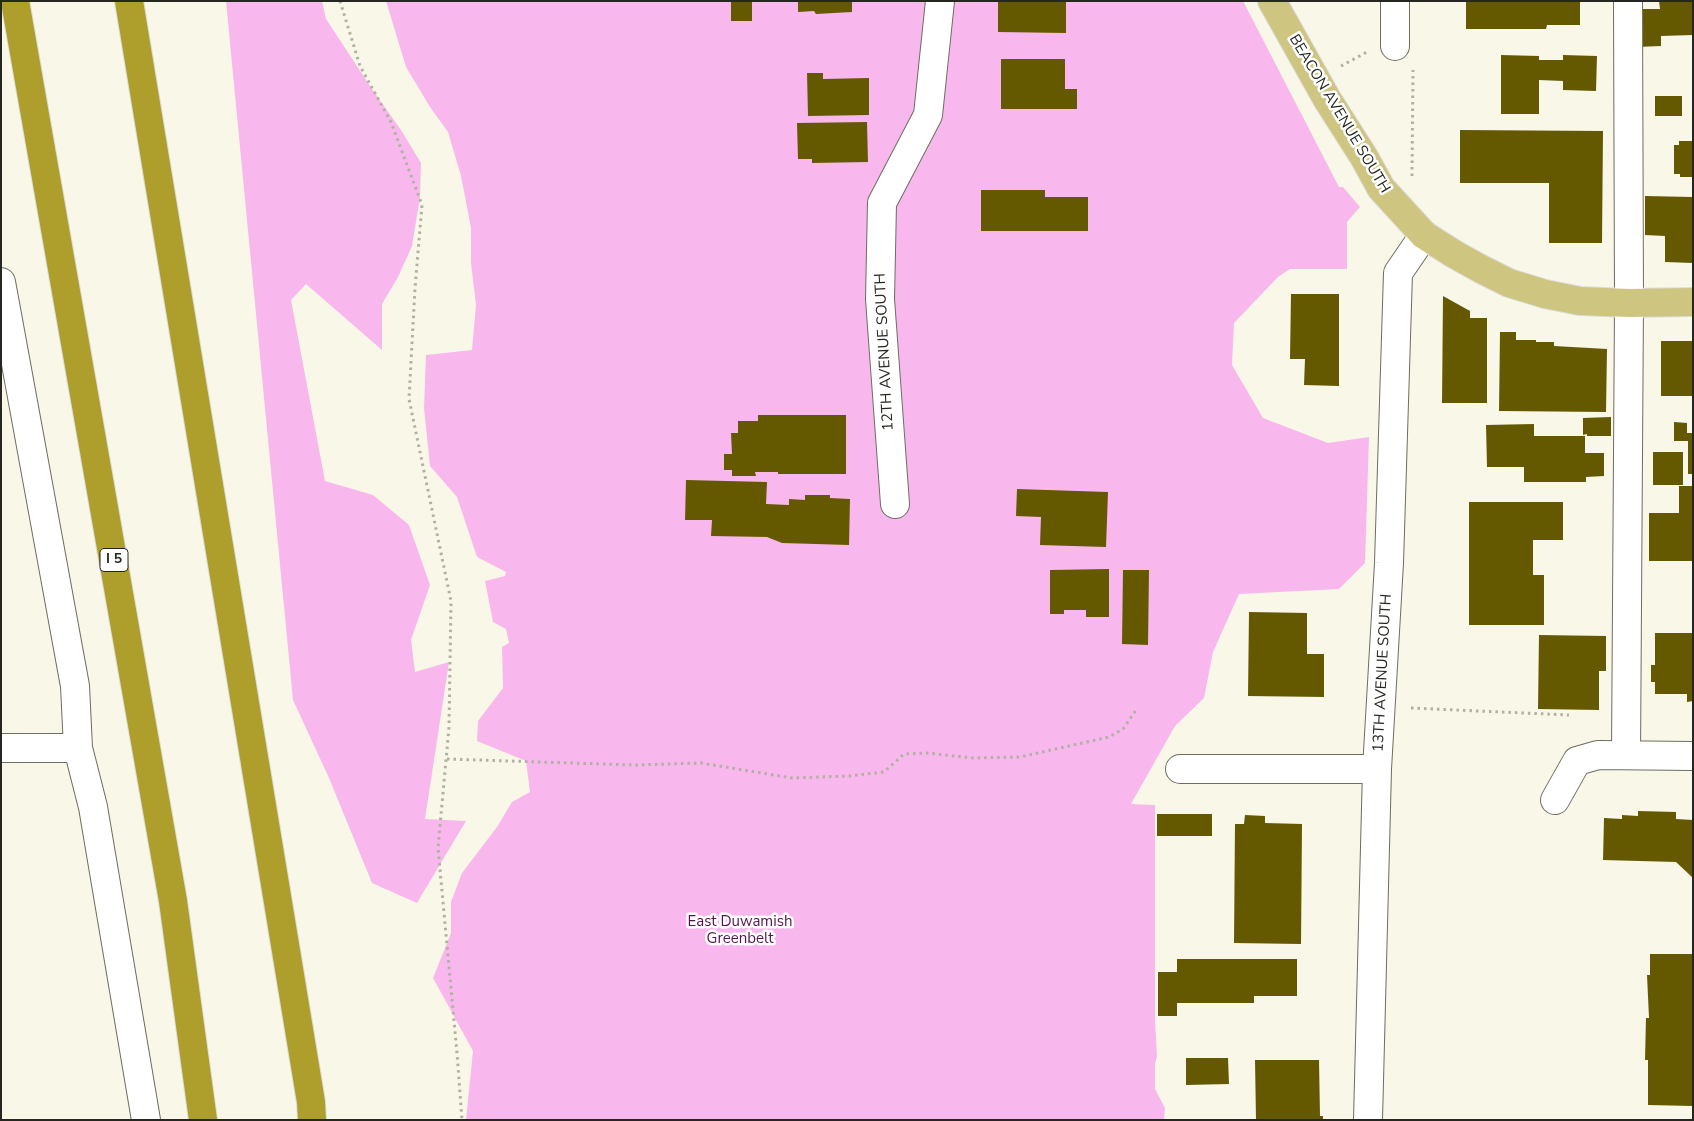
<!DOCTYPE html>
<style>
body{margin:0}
#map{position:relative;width:1694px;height:1121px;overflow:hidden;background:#f9f7e7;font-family:"Nunito Sans",sans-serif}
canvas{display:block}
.frame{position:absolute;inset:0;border:2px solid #272721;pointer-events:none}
</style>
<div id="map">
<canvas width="1694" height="1121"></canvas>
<div class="frame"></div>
</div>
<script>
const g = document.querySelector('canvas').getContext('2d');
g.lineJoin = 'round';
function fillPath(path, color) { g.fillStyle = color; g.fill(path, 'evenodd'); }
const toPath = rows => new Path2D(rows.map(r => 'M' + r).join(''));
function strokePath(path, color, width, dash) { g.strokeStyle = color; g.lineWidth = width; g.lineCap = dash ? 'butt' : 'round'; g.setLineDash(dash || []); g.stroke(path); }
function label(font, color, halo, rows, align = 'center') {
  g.font = font + ' "Nunito Sans",sans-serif'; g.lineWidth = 5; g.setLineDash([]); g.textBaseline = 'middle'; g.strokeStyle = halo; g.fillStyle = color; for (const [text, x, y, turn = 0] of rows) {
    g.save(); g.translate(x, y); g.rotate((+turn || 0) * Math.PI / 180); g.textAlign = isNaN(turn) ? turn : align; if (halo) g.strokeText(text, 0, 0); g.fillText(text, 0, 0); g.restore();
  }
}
const green = toPath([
 [226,1,322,1,326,19,372,89,401,130,421,163,420,197,412,246,398,277,382,304,382,350,306,284,291,300,325,481,373,495,409,525,430,585,411,640,415,672,449,662,425,819,466,821,417,903,372,883,329,778,293,700],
 [386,1,1243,1,1339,187,1343,187,1360,207,1347,222,1347,269,1290,269,1278,277,1234,323,1232,365,1263,418,1328,443,1369,437,1365,563,1339,589,1239,594,1213,652,1204,698,1175,726,1131,804,1155,805,1155,1021,1157,1056,1155,1064,1155,1089,1165,1108,1164,1120,466,1120,473,1051,433,978,451,933,451,902,462,873,497,827,512,802,530,792,526,761,477,741,478,721,503,688,502,647,509,643,506,629,493,622,485,581,505,576,506,572,477,557,457,497,430,466,424,408,426,355,472,350,476,305,471,263,471,228,461,176,448,132,430,107,406,67]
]);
const building = toPath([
 [731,1,752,1,752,21,731,21],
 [798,1,852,1,852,12,816,14,814,11,798,12],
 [998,1,1066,1,1066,33,998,32],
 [1466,1,1580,1,1580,25,1547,25,1546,29,1466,29],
 [1659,1,1693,1,1693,35,1661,36,1661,46,1636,47,1635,9,1660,9],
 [1501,55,1539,56,1539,60,1563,60,1563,55,1597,56,1596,91,1563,90,1563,81,1539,80,1539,114,1501,114],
 [1001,59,1065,59,1065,89,1077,89,1077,109,1001,109],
 [807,73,823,73,823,79,869,78,869,115,808,116],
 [1655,96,1682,96,1682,116,1655,116],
 [867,122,868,162,812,163,812,159,798,159,797,123],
 [1460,130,1603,131,1602,243,1549,243,1549,183,1460,183],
 [1679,141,1693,141,1693,177,1680,177,1680,174,1674,174,1674,145,1679,145],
 [981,190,1045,190,1045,197,1088,197,1088,231,981,231],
 [1645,196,1693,197,1693,263,1665,262,1665,236,1645,235],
 [1291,294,1339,294,1339,386,1304,385,1305,359,1290,359],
 [1443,296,1470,311,1470,318,1487,318,1487,403,1442,403],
 [1500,332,1516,332,1516,340,1536,340,1536,342,1554,342,1554,346,1607,349,1606,412,1499,411],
 [1661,341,1693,341,1693,396,1661,396],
 [758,415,846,415,846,474,778,474,778,472,755,472,756,476,732,476,732,470,724,470,724,454,732,454,731,433,738,433,738,421,758,421],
 [1611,417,1611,436,1587,436,1587,434,1583,435,1583,418],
 [1674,422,1687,423,1687,433,1693,433,1693,474,1688,474,1688,441,1674,441],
 [1534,424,1534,436,1585,436,1585,453,1604,453,1604,476,1586,477,1586,482,1524,482,1524,467,1487,467,1486,425],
 [1653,452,1683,452,1683,485,1653,485],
 [686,480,767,482,766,504,789,505,789,499,805,500,805,495,830,495,830,498,850,499,849,545,782,543,767,537,711,536,712,520,685,520],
 [1679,486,1693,486,1693,561,1649,561,1649,513,1679,513],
 [1017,489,1108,492,1106,547,1040,545,1041,517,1016,516],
 [1469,502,1563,502,1563,540,1533,540,1533,575,1544,575,1544,625,1469,625],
 [1109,569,1109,617,1086,617,1086,610,1064,610,1064,614,1050,614,1050,570],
 [1123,570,1149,570,1148,645,1122,644],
 [1249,612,1307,613,1307,654,1324,654,1324,697,1248,696],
 [1655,633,1693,633,1693,701,1687,702,1687,694,1655,694,1655,682,1651,682,1651,665,1655,665],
 [1539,635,1606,636,1606,671,1599,671,1599,710,1538,709],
 [1638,811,1676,812,1676,819,1693,820,1693,878,1676,862,1603,860,1604,818,1622,819,1622,815,1638,816],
 [1157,814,1212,814,1212,836,1157,836],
 [1245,815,1265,816,1265,823,1302,824,1301,944,1234,943,1235,824,1244,824],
 [1650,954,1693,954,1693,1106,1648,1105,1648,1060,1645,1060,1646,1018,1649,1018,1647,975,1650,975],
 [1177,959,1297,959,1297,996,1254,996,1254,1003,1177,1003,1177,1016,1158,1016,1158,972,1177,972],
 [1186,1058,1228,1058,1229,1084,1186,1085],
 [1255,1060,1319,1060,1320,1116,1323,1116,1323,1120,1256,1120]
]);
const path = toPath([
 [340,1,360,66,391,122,422,205,415,288,409,399,451,601,449,727,438,848,457,1053,462,1120],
 [1341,66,1367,52],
 [1412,176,1413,70],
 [1411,708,1569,715],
 [447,759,634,765,701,763,792,778,849,776,884,772,904,754,928,753,973,758,1020,757,1109,737,1123,729,1136,710]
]);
const minor = toPath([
 [1395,1,1395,46],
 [1,282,75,686,78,748,93,807,146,1120],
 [895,504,880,299,882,203,928,115,940,1],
 [1,748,78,748],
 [1626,755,1629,303,1628,1],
 [1180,769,1377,769],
 [1555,800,1577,761,1598,755,1693,756],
 [1368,1120,1377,769,1389,563,1398,273,1424,235]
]);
const major = toPath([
 [1272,1,1327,99,1364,157,1381,188,1424,235,1454,254,1481,269,1509,283,1545,294,1580,301,1629,303,1693,302]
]);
const highway = toPath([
 [15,1,173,901,203,1120],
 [129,1,311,1102,312,1120]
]);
const shields = [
 [114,560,28]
];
const shieldNames = [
 ["I 5",114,560]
];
const streetNames = [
 ["BEACON AVENUE SOUTH",1339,114,59],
 ["12TH AVENUE SOUTH",885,352,-93],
 ["13TH AVENUE SOUTH",1383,673,-87]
];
const parkNames = [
 ["East Duwamish",740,922],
 ["Greenbelt",740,939]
];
fillPath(green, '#f8b8ed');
fillPath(building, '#645900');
strokePath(minor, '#6e6d5f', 30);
strokePath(major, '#dcdcdb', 30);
strokePath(highway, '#dcdcdb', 30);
strokePath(path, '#b2b0a4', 3, [2.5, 4]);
strokePath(minor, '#fff', 28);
strokePath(major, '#cec581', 28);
strokePath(highway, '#ae9f2d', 28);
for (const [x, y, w] of shields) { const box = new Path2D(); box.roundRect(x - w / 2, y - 11.5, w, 23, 4); g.fillStyle = '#fff'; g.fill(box); strokePath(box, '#272721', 1); }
label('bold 14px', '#272721', null, shieldNames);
label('15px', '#272721', '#fff', streetNames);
label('15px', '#55134e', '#fff', parkNames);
</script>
